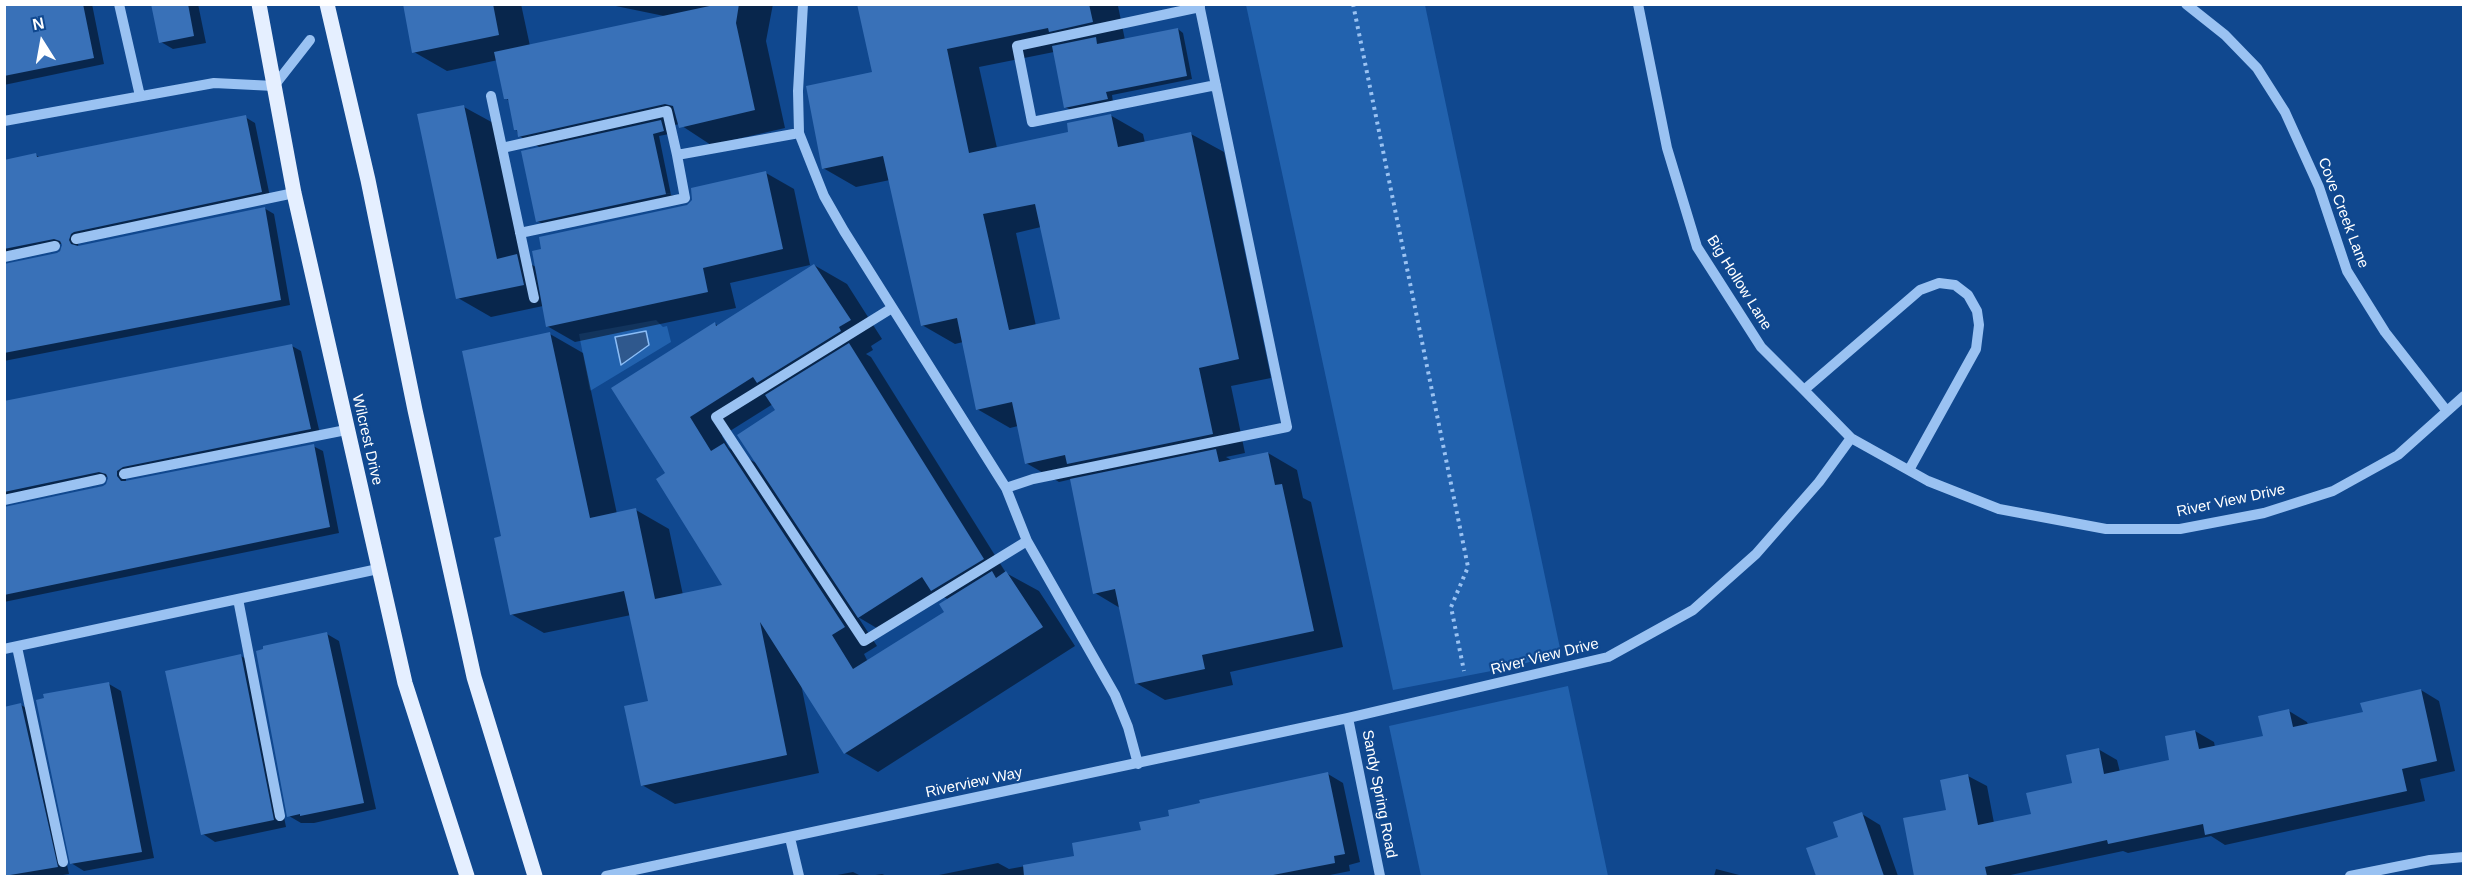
<!DOCTYPE html>
<style>
body{margin:0}
#map{position:relative;width:2468px;height:881px;overflow:hidden;background:#10488f;font-family:Helvetica,sans-serif}
canvas{display:block}
.frame{position:absolute;inset:0;border:6px solid #fff;pointer-events:none}
.north{position:absolute;left:12px;top:12px;width:60px;height:60px;-webkit-text-stroke:4px #10488f;paint-order:stroke;rotate:349deg;font-size:16px;font-weight:700;line-height:24px;text-align:center;color:#fff}
.north::after{content:'';display:block;margin:auto;width:21px;height:27px;background:#fff;clip-path:polygon(50% 0,100% 100%,50% 72%,0 100%)}
</style>
<div id="map">
<canvas width="2468" height="881"></canvas>
<div class="frame"></div>
<div class="north">N</div>
</div>
<script>
const g = document.querySelector('canvas').getContext('2d');
g.lineJoin = 'round';
function fillPath(path, color) { g.fillStyle = color; g.fill(path, 'evenodd'); }
const toPath = rows => new Path2D(rows.map(r => 'M' + r).join(''));
function strokePath(path, color, width, dash) { g.strokeStyle = color; g.lineWidth = width; g.lineCap = dash ? 'butt' : 'round'; g.setLineDash(dash || []); g.stroke(path); }
function label(font, color, halo, rows, align = 'center') {
  g.font = font + ' Helvetica,sans-serif'; g.lineWidth = 4.5; g.setLineDash([]); g.textBaseline = 'middle'; g.strokeStyle = halo; g.fillStyle = color; for (const [text, x, y, turn = 0] of rows) {
    g.save(); g.translate(x, y); g.rotate((+turn || 0) * Math.PI / 180); g.textAlign = isNaN(turn) ? turn : align; if (halo) g.strokeText(text, 0, 0); g.fillText(text, 0, 0); g.restore();
  }
}
const green = toPath([
 [1246,5,1425,5,1561,653,1512,667,1393,690],
 [656,320,663,327,667,326,671,342,590,391,579,334],
 [1568,686,1608,876,1421,876,1389,726]
]);
const water = toPath([
 [646,331,649,345,621,365,615,337,646,331]
]);
const shadow = toPath([
 [4,4,92,4,104,64,4,85],
 [153,4,198,4,206,43,173,49,161,42],
 [404,4,521,4,530,46,669,17,606,4,773,4,766,41,785,128,711,145,679,124,667,127,669,134,659,136,671,195,679,196,543,224,537,221,541,148,519,136,516,129,509,101,506,98,498,60,447,71,414,52],
 [858,4,1126,4,1118,6,1125,40,1178,29,1183,33,1192,79,1112,95,1113,102,1071,110,1065,107,1054,52,979,67,997,148,1070,133,1110,115,1143,134,1145,143,1191,134,1224,152,1271,378,1231,386,1245,453,1226,457,1233,461,1268,453,1297,470,1303,498,1311,502,1343,647,1230,672,1233,685,1165,700,1136,683,1120,608,1095,593,1072,479,1059,482,1026,463,1018,426,1010,428,977,409,963,342,955,344,922,325,890,180,856,187,823,168,874,73],
 [1041,227,1062,320,1036,326,1016,233],
 [464,107,497,125,525,261,536,267,766,173,794,189,810,265,730,283,736,308,575,342,547,326,543,306,491,317,458,298],
 [245,117,255,123,270,197,80,239,77,248,264,208,274,214,290,305,4,361,4,161,36,155,41,158],
 [65,243,58,254,6,266,6,260,12,255],
 [814,265,847,284,882,339,871,346,873,350,866,354,871,357,1006,573,1039,591,1075,646,878,772,845,753,801,684,819,773,675,804,642,785,650,702,631,615,544,633,511,614,503,537,550,334,583,353,617,514,636,510,669,529,683,595,725,586,667,473,715,324,719,326],
 [773,404,777,411,758,464,729,448,722,436],
 [937,593,949,600,946,612,868,662,864,654,877,646,858,617,880,630],
 [292,346,301,351,320,434,126,477,126,483,313,446,323,451,339,533,4,602,4,403],
 [110,476,108,485,6,509,6,503,13,498],
 [327,634,339,641,376,809,314,823,301,823,289,816],
 [241,656,253,663,286,827,215,842,203,834],
 [109,684,121,691,154,858,84,871,71,863],
 [2421,690,2439,701,2455,771,2420,779,2425,801,2225,845,2211,836,2128,853,2123,851,2006,876,1915,876,1905,819,1947,811,1968,776,1987,786,1994,823,2033,815,2074,784,2098,749,2117,760,2120,772,2171,762,2195,731,2214,742,2215,747,2264,737,2289,711,2307,722,2308,725,2364,713],
 [21,705,34,712,69,874,57,876,4,876,4,708],
 [1328,774,1343,783,1360,862,1349,865,1350,871,1325,876,934,876,998,863,1009,869,1076,857,1142,831,1171,817],
 [1862,814,1880,825,1898,876,1818,876,1808,849,1840,838],
 [1716,869,1743,876,1744,876,1714,876],
 [853,872,861,876,832,876],
 [882,874,887,876,869,876]
]);
const building = toPath([
 [4,4,83,4,94,58,4,76],
 [151,4,188,4,194,36,159,43],
 [403,4,493,4,499,35,412,53],
 [719,4,739,4,736,23,755,110,679,128,673,106,665,104,518,137,517,130,514,130,508,99,504,99,494,52],
 [857,4,1089,4,1093,22,1049,32,1048,28,947,49,969,153,1068,132,1067,123,1111,114,1118,147,1191,132,1239,359,1199,368,1213,434,1067,464,1065,455,1025,464,1012,402,976,410,957,318,921,326,883,156,822,169,806,86,872,72],
 [1035,204,1060,319,1009,330,983,214],
 [1178,28,1187,76,1106,92,1108,99,1064,108,1052,46,1096,37,1097,44],
 [464,105,497,259,517,254,524,285,456,299,417,114],
 [246,115,262,192,74,232,71,234,69,240,71,244,78,246,265,207,281,300,4,353,4,264,57,253,60,251,62,245,60,241,54,239,4,249,4,160,36,153,37,157],
 [661,120,664,131,653,134,666,194,676,192,536,222,521,151],
 [766,171,783,249,703,268,708,292,546,327,532,251,541,249,539,237,687,205,692,200,691,188],
 [814,264,851,320,839,327,841,331,757,383,753,377,690,417,711,451,724,443,845,627,832,635,853,669,944,612,939,604,992,571,996,578,1006,571,1043,627,844,754,760,622,787,755,641,786,624,706,648,701,624,591,510,615,494,538,501,536,462,351,550,332,590,518,636,508,655,599,722,585,656,479,665,473,611,388,715,322,716,326],
 [849,343,984,559,931,591,922,577,858,618,737,435,775,410,765,395],
 [292,344,311,429,123,467,117,471,117,476,121,481,125,481,314,444,330,527,4,595,4,507,103,486,106,484,108,478,106,474,99,472,4,492,4,401],
 [1216,449,1219,462,1268,452,1275,485,1282,484,1314,631,1202,655,1205,669,1135,684,1115,589,1093,594,1070,479],
 [327,632,364,803,300,816,300,814,287,817,256,651,263,649,263,646],
 [241,654,274,820,201,835,165,671],
 [109,682,142,852,70,864,36,700,44,698,43,694],
 [2421,689,2437,761,2402,769,2407,791,2205,835,2203,824,2108,844,2107,840,1985,867,1987,876,1914,876,1903,818,1946,810,1940,780,1968,774,1978,825,2031,814,2026,793,2072,783,2066,755,2099,748,2104,774,2169,760,2165,736,2195,730,2199,749,2263,736,2258,716,2289,709,2293,727,2363,712,2360,703],
 [21,703,58,867,4,876,4,707],
 [1328,772,1345,854,1334,856,1335,863,1268,876,1024,876,1023,865,1074,856,1072,843,1141,830,1139,822,1169,816,1168,810,1200,803,1199,800],
 [1862,812,1884,876,1816,876,1806,848,1838,837,1833,822]
]);
const path = toPath([
 [1353,4,1468,567,1451,607,1464,671]
]);
const minor = toPath([
 [119,4,140,96],
 [803,4,798,91,799,133,824,196,844,231,1006,488,1027,541,1115,695,1128,727,1138,764],
 [1638,4,1667,148,1697,247,1761,347,1804,390,1851,438,1928,481,1999,509,2106,529,2180,529,2264,513,2333,491,2398,455,2464,396],
 [2186,4,2225,35,2257,68,2285,112,2319,187,2347,271,2385,332,2446,410],
 [1200,7,1017,46,1032,122,1216,85],
 [491,96,534,298],
 [4,121,214,83,274,86,310,40],
 [502,148,667,111,677,155,685,198,520,233],
 [677,155,799,133],
 [76,239,294,193],
 [4,257,55,246],
 [892,308,716,417,864,641,1027,541],
 [1804,390,1920,290,1939,283,1955,285,1968,295,1977,311,1979,325,1976,349,1909,470],
 [124,474,346,430],
 [1006,488,1033,479,1287,427,1199,4],
 [4,500,101,479],
 [238,599,280,816],
 [17,647,63,862],
 [4,649,378,569],
 [1348,718,1380,876],
 [790,838,799,876],
 [606,876,1348,718,1608,657,1693,610,1756,554,1819,482,1851,438],
 [2350,876,2430,860,2464,857]
]);
const major = toPath([
 [259,4,294,193,405,683,467,876],
 [327,4,368,180,415,410,474,677,535,876]
]);
const streetNames = [
 ["Cove Creek Lane",2343,213,69],
 ["Big Hollow Lane",1739,283,58],
 ["Wilcrest Drive",367,440,77],
 ["River View Drive",2231,501,-12],
 ["River View Drive",1545,657,-14],
 ["Riverview Way",974,783,-12],
 ["Sandy Spring Road",1379,794,79]
];
fillPath(green, '#2262ae');
fillPath(water, '#2f588d');
strokePath(water, '#8bbdf6', 1.5);
fillPath(shadow, '#0007');
fillPath(building, '#3971b8');
strokePath(path, '#9ac2f2', 4, [3, 4.5]);
strokePath(minor, '#9ac2f2', 10);
strokePath(major, '#e5efff', 15);
label('15px', '#fff', '#10488f', streetNames);
</script>
